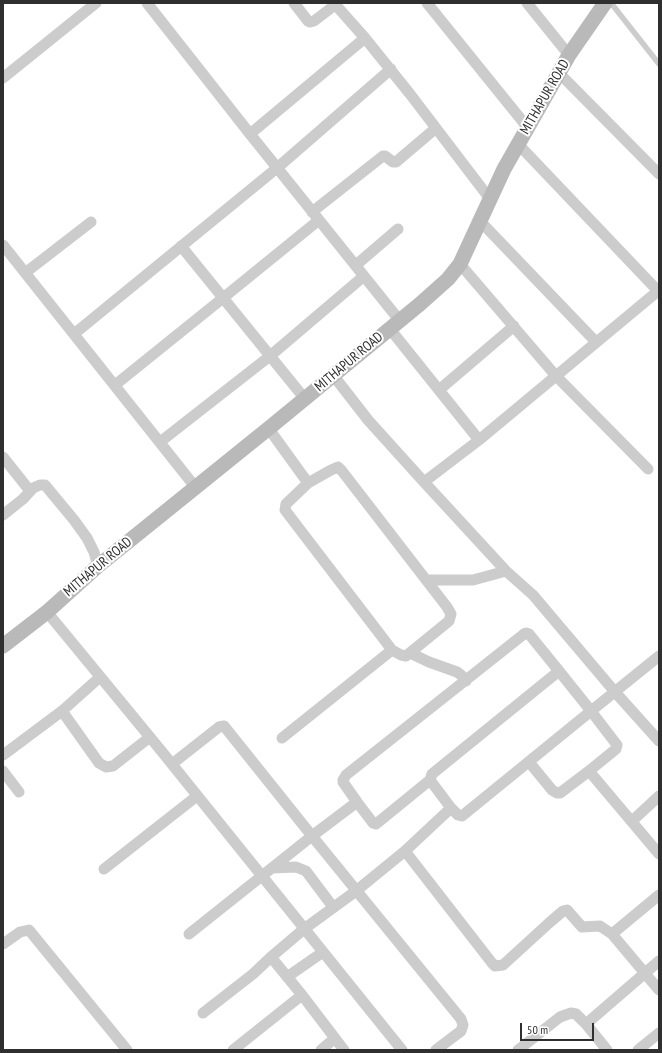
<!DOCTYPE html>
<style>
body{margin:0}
#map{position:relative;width:662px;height:1053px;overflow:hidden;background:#fff;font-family:"PT Sans Narrow",sans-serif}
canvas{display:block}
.frame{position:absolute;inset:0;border:4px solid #2f2f2f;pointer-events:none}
.scale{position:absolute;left:520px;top:1023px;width:74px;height:18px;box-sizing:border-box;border:2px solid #2f2f2f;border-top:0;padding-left:5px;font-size:12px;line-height:14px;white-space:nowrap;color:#2f2f2f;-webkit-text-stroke:3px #fff;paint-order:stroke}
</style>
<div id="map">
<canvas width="662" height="1053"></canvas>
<div class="frame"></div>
<div class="scale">50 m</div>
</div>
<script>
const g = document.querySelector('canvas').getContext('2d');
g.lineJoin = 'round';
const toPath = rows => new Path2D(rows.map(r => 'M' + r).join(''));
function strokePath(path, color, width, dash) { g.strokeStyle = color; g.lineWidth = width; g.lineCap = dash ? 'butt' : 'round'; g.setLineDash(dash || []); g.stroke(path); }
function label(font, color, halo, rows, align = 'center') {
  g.font = font + ' "PT Sans Narrow",sans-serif'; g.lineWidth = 4; g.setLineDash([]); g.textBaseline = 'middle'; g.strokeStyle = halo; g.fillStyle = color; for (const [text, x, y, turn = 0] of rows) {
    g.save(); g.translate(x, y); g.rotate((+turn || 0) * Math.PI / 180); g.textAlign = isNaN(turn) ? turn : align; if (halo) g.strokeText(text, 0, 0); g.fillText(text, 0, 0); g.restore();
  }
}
const lane = toPath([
 [611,3,659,64]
]);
const street = toPath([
 [147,3,250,134,400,321],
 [294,3,308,21,310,22,314,21,335,5],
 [334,3,365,38,410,94,490,199],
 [427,3,528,128],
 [527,3,569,55],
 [559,73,659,174],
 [3,78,96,3],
 [250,134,365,38],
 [518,144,658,291,659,291],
 [312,212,383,156,385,156,393,162,396,162,436,128],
 [480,221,596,342],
 [3,245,196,488],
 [181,246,305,399],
 [460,264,556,376,648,469],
 [356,265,398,229],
 [25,273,91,222],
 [390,329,479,440],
 [74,334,277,168,391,69],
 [333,375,368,420,424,482],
 [115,385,223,298,319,220],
 [439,390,514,326],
 [269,429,308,483],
 [160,442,270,356,364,276],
 [3,457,30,491],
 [338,467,342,471,447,607,451,614,449,621,406,656,401,655,392,650,285,510,286,504,308,483,331,470,338,467],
 [3,515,23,499,33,488,40,485,45,485,74,520,87,538,94,552,98,566],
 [506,571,424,482,479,440,658,291],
 [426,580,473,580,506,571,533,595,615,692,659,741],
 [47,612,163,753,402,1050],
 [410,653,429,662,457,672,461,675,466,681],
 [62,711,99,763,106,767,113,766,150,737],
 [282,738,392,650],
 [3,755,62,711,100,677],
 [529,762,552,790,557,793,560,793,589,771,616,749,617,745,591,711,659,656],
 [172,764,219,727,224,726,312,836,189,934],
 [3,771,19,792],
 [589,771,659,854],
 [430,780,451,808,458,815,462,816,591,711,559,671,529,634,526,633,524,634,346,775,343,780,343,782,357,802,373,823,376,824,430,780,432,774,559,671],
 [357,802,312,836,461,1019,463,1025,461,1031,436,1050],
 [632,821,659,796],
 [405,851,492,963,495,966,503,965,549,923,563,911,567,910,582,927,600,926,612,934,659,990],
 [272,868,296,867,306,871,333,907],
 [104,869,197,796],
 [612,934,659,895],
 [3,944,20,932,29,930,127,1050],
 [271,957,302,995,344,1050],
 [287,977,323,952],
 [203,1013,253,974,271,957,304,929,356,891,405,851,451,808],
 [586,1024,659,961],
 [233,1050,302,995],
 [321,1050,334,1039],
 [518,1050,560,1017,571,1013,576,1014,586,1024,607,1050],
 [638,1050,659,1033]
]);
const secondary = toPath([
 [3,646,47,612,98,566,274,424,420,304,448,279,460,264,504,169,569,55,605,3]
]);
const streetNames = [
 ["MITHAPUR ROAD",545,97,-60],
 ["MITHAPUR ROAD",349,362,-40],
 ["MITHAPUR ROAD",98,567,-40]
];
strokePath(lane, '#ccc', 5.5);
strokePath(street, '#ccc', 11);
strokePath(secondary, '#b9b9b9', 15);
label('14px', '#2f2f2f', '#fff', streetNames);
</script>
